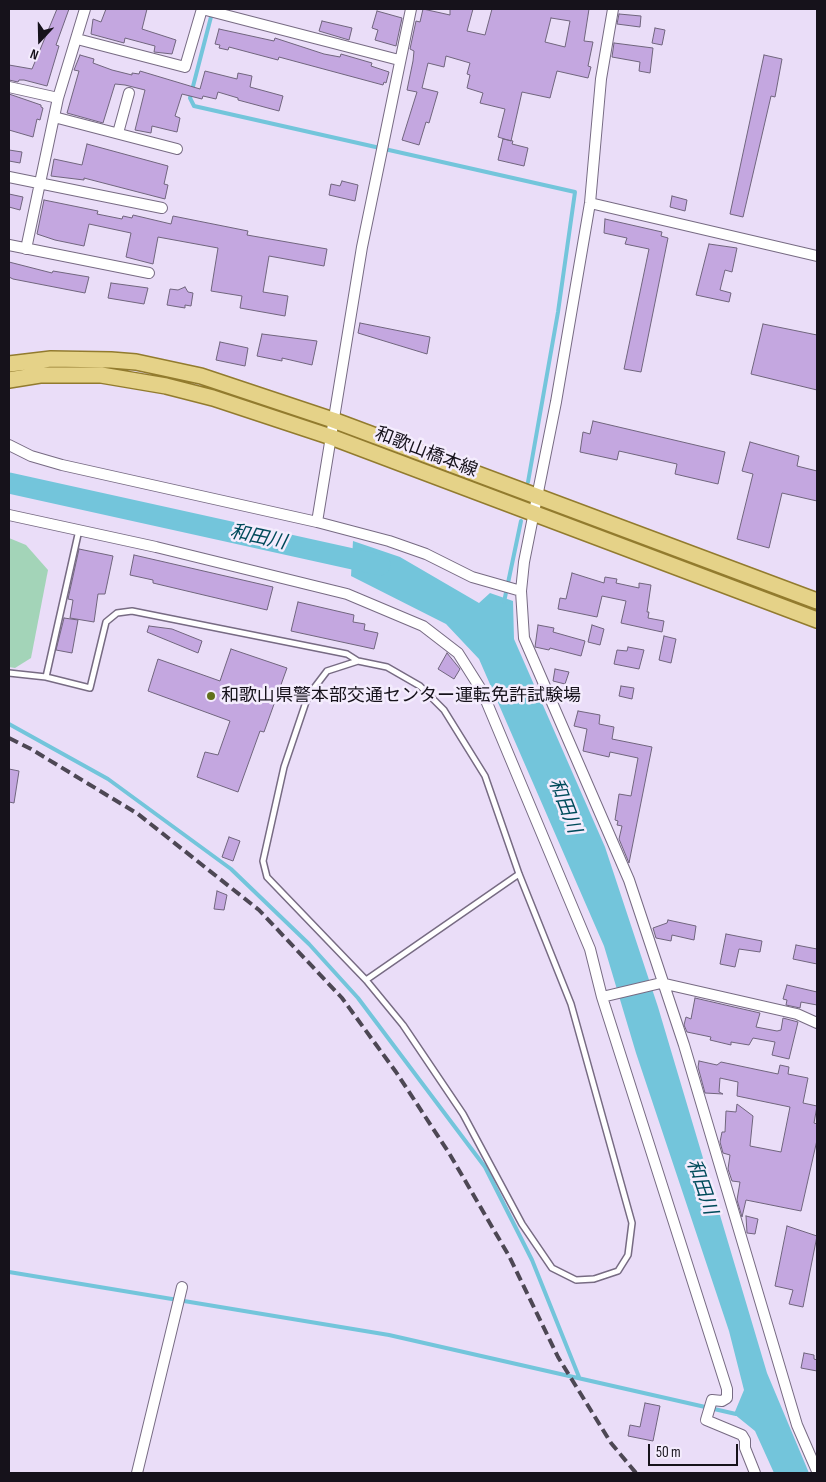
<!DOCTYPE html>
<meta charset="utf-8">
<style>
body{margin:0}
#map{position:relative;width:826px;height:1482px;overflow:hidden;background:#eaddf8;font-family:"Sofia Sans Condensed",sans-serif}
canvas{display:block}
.frame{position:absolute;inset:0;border:10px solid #16121b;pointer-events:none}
.north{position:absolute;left:15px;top:15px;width:50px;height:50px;-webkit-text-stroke:4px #f4ecfd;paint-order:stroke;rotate:201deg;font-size:14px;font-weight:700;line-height:20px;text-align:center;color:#16121b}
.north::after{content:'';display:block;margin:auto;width:18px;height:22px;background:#16121b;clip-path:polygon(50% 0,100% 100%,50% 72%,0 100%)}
.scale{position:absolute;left:648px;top:1444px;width:90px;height:22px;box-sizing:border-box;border:2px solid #16121b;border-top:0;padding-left:6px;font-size:15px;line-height:18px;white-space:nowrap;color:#16121b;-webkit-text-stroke:4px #f4ecfd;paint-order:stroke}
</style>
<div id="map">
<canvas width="826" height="1482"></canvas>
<div class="frame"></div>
<div class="north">N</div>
<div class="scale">50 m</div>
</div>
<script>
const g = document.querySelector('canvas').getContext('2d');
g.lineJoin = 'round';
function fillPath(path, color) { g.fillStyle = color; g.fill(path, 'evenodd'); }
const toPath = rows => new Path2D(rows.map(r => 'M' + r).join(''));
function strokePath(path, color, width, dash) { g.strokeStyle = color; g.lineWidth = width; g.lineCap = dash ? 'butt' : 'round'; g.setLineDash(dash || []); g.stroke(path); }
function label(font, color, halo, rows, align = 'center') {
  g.font = font + ' "Sofia Sans Condensed","Noto Sans JP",sans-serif'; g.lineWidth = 5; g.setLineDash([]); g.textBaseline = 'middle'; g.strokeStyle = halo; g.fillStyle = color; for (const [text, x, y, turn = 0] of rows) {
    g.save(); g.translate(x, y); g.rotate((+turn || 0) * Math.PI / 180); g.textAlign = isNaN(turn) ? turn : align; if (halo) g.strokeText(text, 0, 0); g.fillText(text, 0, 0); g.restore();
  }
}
const green = toPath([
 [9,538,26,545,48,570,31,658,15,668,9,667]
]);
const water = toPath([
 [353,541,400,557,479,603,490,593,513,601,514,639,605,847,658,1007,767,1373,809,1473,774,1473,755,1431,734,1414,744,1390,729,1331,636,1053,604,946,479,659,446,624,351,576]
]);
const stream = toPath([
 [212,13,190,98,194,106,575,192,558,312,528,482],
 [504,602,521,521],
 [9,724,108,779,231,869,309,944,358,998,485,1167,532,1260,579,1377],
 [9,1272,389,1335,736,1414]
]);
const river = toPath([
 [9,483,380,565]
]);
const building = toPath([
 [57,9,69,9,56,45,59,46,47,86,24,80,19,80,18,82,9,80,9,65,32,69,57,9],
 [106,9,147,9,142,29,176,40,172,54,154,52,155,46,125,38,124,43,91,34,93,19,101,22,106,9],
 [423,9,450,15,450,9,473,9,467,31,485,35,492,9,589,9,584,41,593,42,588,66,591,67,588,78,557,71,550,98,522,92,511,141,498,137,505,109,480,103,483,93,467,88,470,75,467,74,470,63,446,56,444,67,428,63,422,88,438,92,429,123,426,122,419,145,402,140,417,92,407,90,413,61,414,51,410,49,416,21,420,22,423,9],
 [551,18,570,21,565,47,545,42,551,18],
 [377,11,402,18,396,46,375,40,378,30,372,28,377,11],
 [619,14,641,16,640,27,617,24,619,14],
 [322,21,352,28,349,40,319,31,322,21],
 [655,28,665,30,662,45,652,43,655,28],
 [219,29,274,41,275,38,324,54,340,57,341,54,372,63,371,66,389,72,386,83,384,82,383,85,279,57,278,60,229,47,228,50,219,48,220,45,215,44,219,29],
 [614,43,653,48,650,73,639,71,640,62,612,57,614,43],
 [80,55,94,59,93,63,112,70,132,75,132,73,139,74,140,71,200,89,205,71,237,79,238,73,252,76,250,87,283,96,279,111,238,100,238,98,218,92,216,99,203,96,202,99,182,94,175,116,180,118,177,132,152,126,151,133,135,130,145,90,125,85,115,84,103,123,67,113,79,71,74,70,80,55],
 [764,55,782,59,775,97,771,96,743,217,730,214,764,55],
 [9,94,41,105,41,107,43,108,40,120,37,119,33,137,9,130,9,94],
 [503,139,513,141,512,144,528,148,524,166,498,160,503,139],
 [87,144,168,166,164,184,168,185,165,199,84,178,84,180,51,176,54,159,82,165,87,144],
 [9,150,22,152,20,163,9,161,9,150],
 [342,181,358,185,355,201,329,195,331,184,340,186,342,181],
 [9,194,23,197,20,210,9,207,9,194],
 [672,196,687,200,685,211,670,207,672,196],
 [44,200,98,211,97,214,122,219,123,216,132,218,133,215,171,224,173,216,248,231,247,235,327,249,324,266,269,256,263,292,288,296,285,316,240,308,242,296,211,291,218,248,158,237,153,264,126,257,131,233,89,224,84,246,55,240,37,234,44,200],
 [605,219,662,232,661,236,668,238,641,372,624,369,649,249,625,244,627,238,604,233,605,219],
 [709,244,737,248,732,272,725,270,720,290,731,293,729,302,696,295,709,244],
 [9,262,52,273,53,271,89,277,85,293,13,279,9,277,9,262],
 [111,283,148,288,144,304,108,298,111,283],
 [185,287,188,292,193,293,191,306,185,305,185,308,167,305,170,289,178,290,185,287],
 [360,323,430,337,427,354,358,333,360,323],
 [763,324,817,335,817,390,751,374,763,324],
 [262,334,317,341,312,365,282,358,282,361,257,356,262,334],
 [220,342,248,348,245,366,216,360,220,342],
 [593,421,725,452,718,484,675,474,677,464,619,451,617,460,580,452,583,432,590,434,593,421],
 [750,442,799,456,797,466,817,471,817,501,782,493,769,548,737,539,753,474,742,471,750,442],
 [79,549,113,556,105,594,98,594,94,622,70,618,73,600,68,599,79,549],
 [134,555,273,587,267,610,153,583,153,580,130,575,134,555],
 [572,573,604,583,605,577,617,579,616,583,639,588,639,583,651,585,647,612,649,612,648,618,664,621,662,632,621,623,626,601,602,596,597,617,558,609,560,598,566,599,572,573],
 [298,602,354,615,353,622,365,624,364,630,378,633,374,649,291,631,298,602],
 [64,618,78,620,72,653,56,650,64,618],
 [538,625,554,628,553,632,585,641,581,656,550,648,549,650,535,647,538,625],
 [592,625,604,629,600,645,588,642,592,625],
 [149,626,172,629,202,641,198,653,147,632,149,626],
 [664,636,676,639,671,663,659,660,664,636],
 [628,647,644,650,639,669,614,664,617,650,627,651,628,647],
 [231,649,287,668,264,732,260,731,238,792,197,777,205,752,218,755,230,721,148,691,158,659,220,681,231,649],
 [447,653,460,669,454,679,438,669,447,653],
 [555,669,569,672,565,684,553,681,555,669],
 [621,686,634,688,632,699,619,696,621,686],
 [578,711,600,715,599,724,614,727,612,739,652,747,629,863,619,839,622,826,617,825,618,821,615,820,619,794,631,796,638,758,610,752,609,757,583,751,587,729,574,726,578,711],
 [9,769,19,771,14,803,9,802,9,769],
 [229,837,240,841,233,861,222,857,229,837],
 [217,891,227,895,224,910,214,909,217,891],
 [668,920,696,926,694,940,672,935,671,941,656,938,653,928,667,923,668,920],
 [726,934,762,941,760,952,739,949,735,967,720,964,726,934],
 [796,945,817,949,817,964,793,959,796,945],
 [787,985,817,992,817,1005,801,1002,800,1008,786,1005,787,1000,783,999,787,985],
 [695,998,760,1013,756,1027,777,1031,781,1030,783,1018,798,1022,789,1059,772,1055,775,1042,753,1038,749,1045,731,1042,731,1045,710,1040,711,1037,687,1032,684,1025,686,1017,691,1019,695,998],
 [699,1061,717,1065,721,1062,778,1074,780,1065,789,1067,788,1074,808,1078,803,1103,817,1106,814,1123,817,1124,817,1140,801,1211,746,1200,742,1217,737,1200,740,1182,732,1181,728,1169,730,1155,723,1153,720,1142,722,1132,725,1132,726,1111,736,1112,737,1104,753,1116,750,1146,781,1152,790,1107,737,1096,738,1082,720,1078,719,1092,723,1094,705,1093,698,1067,699,1061],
 [746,1216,758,1219,755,1234,747,1233,746,1216],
 [787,1226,817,1236,803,1307,789,1304,793,1290,775,1286,787,1226],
 [804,1353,814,1355,814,1359,817,1360,817,1371,801,1368,804,1353],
 [645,1403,660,1406,653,1441,628,1436,630,1425,640,1427,645,1403]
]);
const service = toPath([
 [358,661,387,667,420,686,444,710,485,776,519,874,571,1004,632,1223,628,1255,618,1271,594,1279,576,1280,552,1268,522,1224,463,1114,403,1025,366,980,267,877,263,861,284,767,308,696,327,671,358,661],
 [9,673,46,677,79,530],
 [46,677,90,688,106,622,117,613,132,611,347,654,358,661],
 [366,980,519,874]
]);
const minor = toPath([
 [202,9,399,60],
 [613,9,601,79,590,203,556,402,524,562,521,591,524,638,629,880,684,1045,797,1425,817,1471],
 [77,39,185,67,202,9],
 [9,87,58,98],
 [54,117,177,149],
 [118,133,129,93],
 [9,177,162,208],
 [590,203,817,256],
 [9,245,149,273],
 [26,249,58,98,85,9],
 [9,445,31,456,62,465,317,522,389,541,426,554,472,577,521,591],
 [9,515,156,547,347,594,423,626,458,653,482,691,590,949,602,997,661,983,797,1014,817,1023],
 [317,522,362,247,411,9],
 [602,997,727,1389,727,1398,722,1401,712,1400,706,1420,742,1435,745,1440,745,1448,755,1473],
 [137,1473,182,1287]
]);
const primary = toPath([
 [9,364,51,359,111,360,136,362,201,376,333,420,817,601],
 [9,380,40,375,101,375,166,386,213,398,331,437,817,620]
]);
const rail = toPath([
 [9,738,31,749,138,814,259,910,342,998,396,1072,449,1153,509,1256,558,1357,611,1443,636,1473]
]);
const markers = [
 [211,696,5,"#62711c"]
];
const streetNames = [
 ["和歌山橋本線",426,453,21]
];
const poiNames = [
 ["和歌山県警本部交通センター運転免許試験場",221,696]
];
const waterNames = [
 ["和田川",258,538,12],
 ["和田川",564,806,69],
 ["和田川",701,1187,71]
];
fillPath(green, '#a3d4b8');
fillPath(water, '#73c5db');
strokePath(stream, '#73c5db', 4);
strokePath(river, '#73c5db', 21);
fillPath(building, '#c4a7e0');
strokePath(building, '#70657d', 1);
strokePath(service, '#776b83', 8);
strokePath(minor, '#776b83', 12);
strokePath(primary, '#927b2e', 18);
strokePath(service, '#fff', 5);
strokePath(minor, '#fff', 10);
strokePath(primary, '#e5d288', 15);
strokePath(rail, '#4d4754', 4, [10, 5]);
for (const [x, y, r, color] of markers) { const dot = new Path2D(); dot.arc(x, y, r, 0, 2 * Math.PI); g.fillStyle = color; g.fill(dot); strokePath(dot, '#f4ecfd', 2); }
label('18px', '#16121b', '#f4ecfd', streetNames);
label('18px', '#16121b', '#f4ecfd', poiNames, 'left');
label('italic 19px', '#004b5b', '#f4ecfd', waterNames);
</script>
